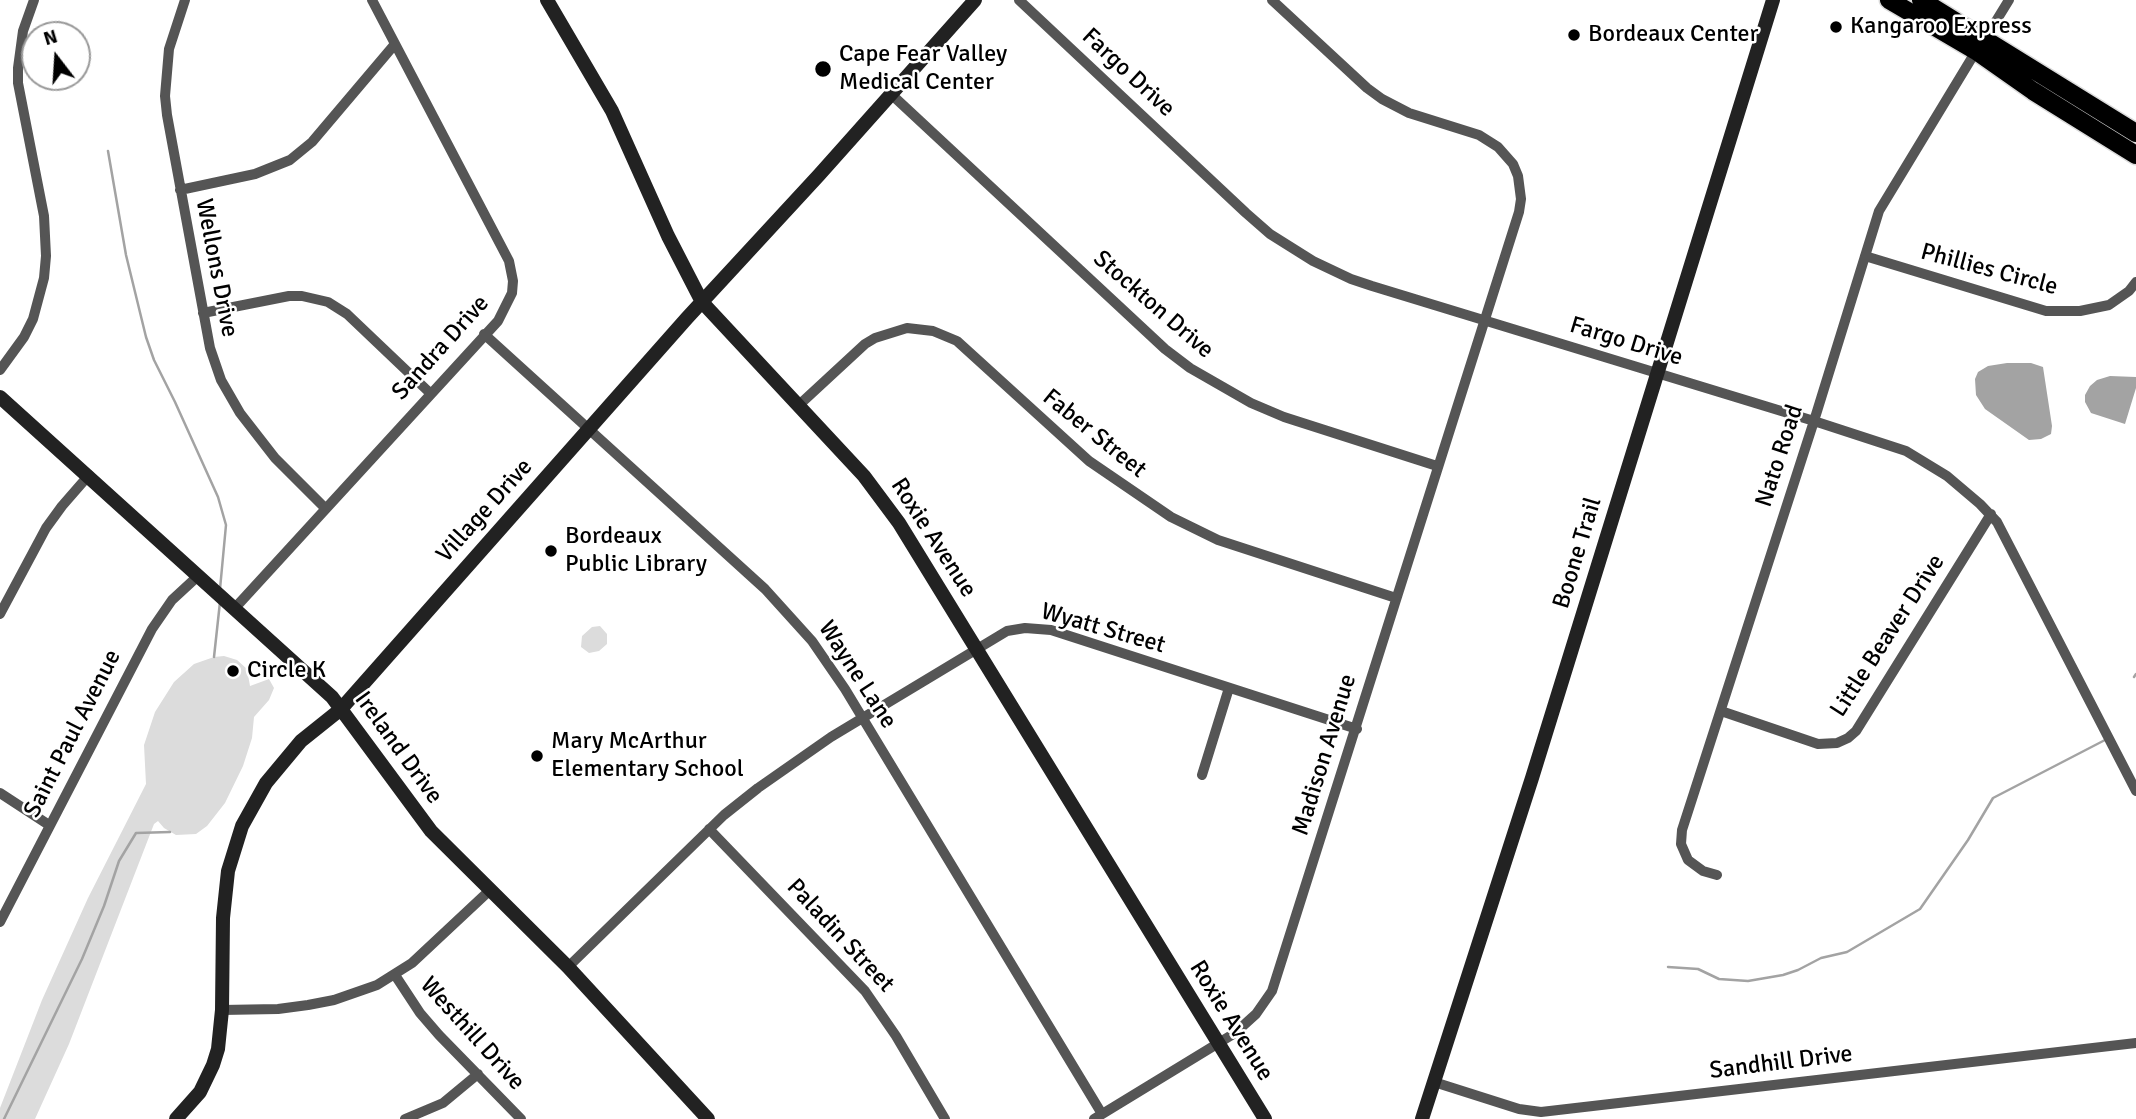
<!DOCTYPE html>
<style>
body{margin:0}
#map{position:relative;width:2136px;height:1119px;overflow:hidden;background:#fff;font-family:Signika,sans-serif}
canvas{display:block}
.north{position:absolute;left:21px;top:21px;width:70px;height:70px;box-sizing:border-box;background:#fff;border:2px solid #999;border-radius:50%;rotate:343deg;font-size:19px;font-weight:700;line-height:28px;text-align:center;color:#000}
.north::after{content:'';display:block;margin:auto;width:24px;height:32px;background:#000;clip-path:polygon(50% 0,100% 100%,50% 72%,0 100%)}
</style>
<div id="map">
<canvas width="2136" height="1119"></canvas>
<div class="north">N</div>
</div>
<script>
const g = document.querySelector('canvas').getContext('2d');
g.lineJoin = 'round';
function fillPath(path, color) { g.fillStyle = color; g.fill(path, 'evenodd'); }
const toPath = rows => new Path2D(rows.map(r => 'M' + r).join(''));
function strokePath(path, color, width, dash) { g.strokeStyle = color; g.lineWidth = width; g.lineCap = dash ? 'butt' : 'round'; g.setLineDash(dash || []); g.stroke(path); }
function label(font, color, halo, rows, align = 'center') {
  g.font = font + ' Signika,sans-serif'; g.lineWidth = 5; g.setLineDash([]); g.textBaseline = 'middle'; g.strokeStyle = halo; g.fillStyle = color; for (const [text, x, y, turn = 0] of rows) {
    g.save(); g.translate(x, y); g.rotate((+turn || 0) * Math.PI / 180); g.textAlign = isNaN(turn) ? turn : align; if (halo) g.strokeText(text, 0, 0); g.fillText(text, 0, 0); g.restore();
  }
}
const green = toPath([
 [600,626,607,634,607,644,599,651,589,653,581,647,582,636,592,627],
 [224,656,237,660,247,669,250,686,269,679,274,688,269,700,254,717,252,738,243,766,225,803,207,826,196,834,176,835,164,828,158,821,154,824,69,1044,35,1119,0,1119,0,1108,42,1000,88,898,146,784,144,745,155,712,174,682,194,664,214,657]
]);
const water = toPath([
 [2007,363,2031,363,2043,367,2052,426,2051,434,2041,439,2029,440,1985,409,1976,395,1975,379,1978,372,1988,366],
 [2110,376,2136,377,2136,388,2125,424,2091,413,2085,402,2085,395,2090,386,2097,380]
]);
const stream = toPath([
 [108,151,126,255,146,337,154,360,175,402,218,497,226,525,220,589],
 [214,657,220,602],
 [2134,677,2136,674],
 [1668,967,1698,969,1719,979,1748,981,1783,975,1798,970,1821,958,1847,952,1920,909,1968,840,1993,798,2105,740],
 [4,1119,82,959,104,906,119,861,136,833,170,832]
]);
const street = toPath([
 [185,0,169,49,165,96,167,115,210,348,221,380,240,413,275,458,325,508],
 [1019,0,1246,213,1270,234,1313,261,1351,279,1372,286,1814,421,1906,451,1947,476,1980,504,1997,522,2136,791],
 [1985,39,2009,0],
 [891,94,1165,349,1190,368,1251,403,1284,417,1437,466],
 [180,190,255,174,290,160,312,142,395,44],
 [1865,256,2046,311,2080,311,2109,305,2129,291,2136,282],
 [203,313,289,296,302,296,328,302,347,314,430,393],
 [484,334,765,589,812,641,845,689,1102,1114],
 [0,370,24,337,33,319,44,278,46,256,44,216,18,83,18,68,23,31,34,0],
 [799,405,865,344,875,338,907,328,933,331,957,341,1089,461,1171,517,1218,540,1396,598],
 [234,609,498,321,512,293,513,281,509,261,372,0],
 [0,614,46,528,62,506,89,475],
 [1721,711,1818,744,1837,743,1848,738,1856,731,1991,514],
 [1202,775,1229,688],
 [0,793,49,825],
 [709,829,865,991,896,1036,945,1119],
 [1717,875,1703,871,1688,860,1681,844,1682,830,1814,421,1879,211,1976,51],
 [0,922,152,629,172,600,198,576],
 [568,967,724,815,758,788,831,737,1007,631,1025,628,1051,630,1357,729],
 [395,975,420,1013,439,1035,521,1119],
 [222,1010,278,1009,308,1005,334,1000,377,985,412,963,489,891],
 [1434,1082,1519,1109,1541,1112,2136,1043],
 [405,1119,443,1103,478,1074],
 [1094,1119,1235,1033,1256,1014,1272,991,1519,212,1521,199,1518,176,1513,164,1498,147,1479,135,1409,113,1382,99,1367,88,1272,0]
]);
const secondary = toPath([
 [547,0,612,111,668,236,702,302,864,476,899,523,1265,1119],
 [0,397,332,697,431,831,568,967,708,1119],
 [176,1119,200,1092,213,1065,218,1049,222,1010,223,918,228,871,242,826,266,783,301,741,341,709,687,318,819,175,975,0],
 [1422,1119,1532,778,1773,0]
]);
const highway = toPath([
 [1889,0,1976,51,2033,91,2136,155],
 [1921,0,2136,133]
]);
const markers = [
 [1836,27,7,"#000"],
 [1574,35,7,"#000"],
 [823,69,9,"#000"],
 [551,551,7,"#000"],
 [233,671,7,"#000"],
 [537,756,7,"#000"]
];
const poiNames = [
 ["Kangaroo Express",1850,27],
 ["Bordeaux Center",1588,35],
 ["Cape Fear Valley",839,55],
 ["Medical Center",839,83],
 ["Bordeaux",565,537],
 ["Public Library",565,565],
 ["Circle K",247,671],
 ["Mary McArthur",551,742],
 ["Elementary School",551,770]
];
const streetNames = [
 ["Fargo Drive",1128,73,43],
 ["Wellons Drive",216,268,79],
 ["Phillies Circle",1989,270,15],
 ["Stockton Drive",1153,305,41],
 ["Fargo Drive",1626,342,17],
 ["Sandra Drive",441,348,-48],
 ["Faber Street",1094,434,39],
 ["Nato Road",1780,456,-72],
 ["Village Drive",485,511,-48],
 ["Roxie Avenue",933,538,57],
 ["Boone Trail",1578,553,-73],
 ["Wyatt Street",1103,629,16],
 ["Little Beaver Drive",1888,636,-57],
 ["Wayne Lane",857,675,57],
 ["Saint Paul Avenue",73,734,-63],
 ["Ireland Drive",398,748,54],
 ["Madison Avenue",1325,755,-73],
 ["Paladin Street",840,936,47],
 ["Roxie Avenue",1231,1021,58],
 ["Westhill Drive",472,1034,48],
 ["Sandhill Drive",1781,1063,-7]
];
fillPath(green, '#dcdcdc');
fillPath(water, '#a3a3a3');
strokePath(stream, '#a3a3a3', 2.5);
strokePath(highway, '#dbdbdb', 21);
strokePath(street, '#555', 10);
strokePath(secondary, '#222', 14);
strokePath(highway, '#000', 18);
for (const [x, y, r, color] of markers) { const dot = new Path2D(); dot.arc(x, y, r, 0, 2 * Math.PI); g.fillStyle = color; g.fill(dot); strokePath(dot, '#fff', 2.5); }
label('24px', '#000', '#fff', poiNames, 'left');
label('24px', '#000', '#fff', streetNames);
</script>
